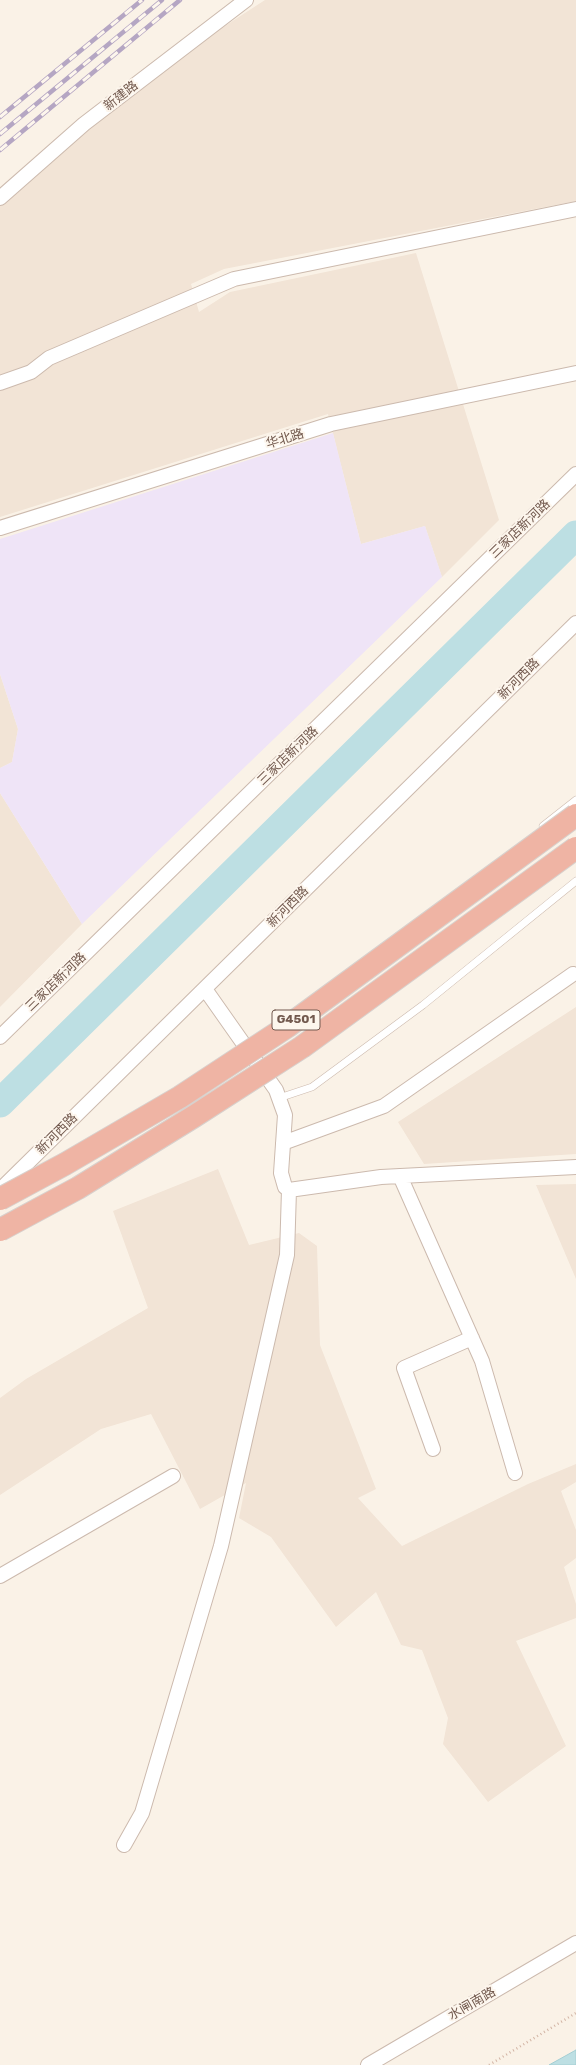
<!DOCTYPE html>
<meta charset="utf-8">
<style>
body{margin:0}
canvas{display:block;background:#faf2e7}
</style>
<canvas width="576" height="2065"></canvas>
<script>
const g = document.querySelector('canvas').getContext('2d');
g.lineJoin = 'round';
function fillPath(path, color) { g.fillStyle = color; g.fill(path, 'evenodd'); }
const toPath = rows => new Path2D(rows.map(r => 'M' + r).join(''));
function strokePath(path, color, width, dash) { g.strokeStyle = color; g.lineWidth = width; g.lineCap = dash ? 'butt' : 'round'; g.setLineDash(dash || []); g.stroke(path); }
function label(font, color, halo, rows, align = 'center') {
  g.font = font + ' Rubik,"Noto Sans SC",sans-serif'; g.lineWidth = 4; g.setLineDash([]); g.textBaseline = 'middle'; g.strokeStyle = halo; g.fillStyle = color; for (const [text, x, y, turn = 0] of rows) {
    g.save(); g.translate(x, y); g.rotate((+turn || 0) * Math.PI / 180); g.textAlign = isNaN(turn) ? turn : align; if (halo) g.strokeText(text, 0, 0); g.fillText(text, 0, 0); g.restore();
  }
}
const residential = toPath([
 [265,0,576,0,576,201,224,269,191,284,199,312,230,292,416,253,499,520,442,577,425,526,361,544,328,414,0,517,0,201,137,83],
 [0,674,18,729,12,762,0,768],
 [0,793,82,924,0,1007],
 [576,1007,576,1154,424,1164,398,1122],
 [218,1169,249,1245,299,1233,317,1246,320,1345,376,1489,358,1498,402,1546,528,1484,576,1464,576,1482,561,1491,576,1530,576,1558,564,1567,576,1604,576,1618,516,1641,566,1746,488,1802,443,1744,448,1718,422,1650,401,1645,376,1592,336,1627,271,1537,239,1518,246,1483,200,1509,151,1414,101,1429,0,1495,0,1398,26,1379,148,1308,113,1211],
 [576,1184,576,1279,536,1185]
]);
const education = toPath([
 [333,433,361,544,425,526,442,577,82,924,0,793,0,768,12,762,18,729,0,674,0,539]
]);
const water = toPath([
 [576,2050,576,2065,549,2065,576,2050]
]);
const river = toPath([
 [0,1103,576,535]
]);
const path = toPath([
 [489,2065,576,2013]
]);
const service = toPath([
 [543,826,576,800],
 [279,1098,312,1087,423,1005,576,881]
]);
const minor = toPath([
 [0,198,84,124,246,0],
 [0,383,31,372,49,358,234,279,576,209],
 [0,528,331,424,576,373],
 [0,1037,576,474],
 [283,1143,384,1106,573,974],
 [400,1176,482,1361,515,1473],
 [0,1190,576,623],
 [289,1190,381,1177,576,1167],
 [433,1449,404,1368,472,1338],
 [0,1576,173,1476],
 [124,1845,142,1813,221,1546,287,1255,289,1190,285,1187,281,1173,285,1115,276,1090,205,989],
 [368,2065,576,1943]
]);
const rail = toPath([
 [0,117,142,0],
 [0,134,162,0],
 [0,150,180,0]
]);
const motorwayBridge = toPath([
 [0,1199,65,1164,180,1097,288,1026,576,815],
 [0,1230,78,1188,193,1117,302,1047,576,848]
]);
const shields = [
 [296,1020,48]
];
const shieldNames = [
 ["G4501",296,1020]
];
const streetNames = [
 ["新建路",121,96,-38],
 ["华北路",285,439,-17],
 ["三家店新河路",520,529,-44],
 ["新河西路",519,679,-45],
 ["三家店新河路",288,756,-44],
 ["新河西路",288,907,-45],
 ["三家店新河路",56,982,-44],
 ["新河西路",57,1134,-45],
 ["水闸南路",472,2004,-30]
];
fillPath(residential, '#f2e4d6');
fillPath(education, '#efe4f7');
fillPath(water, '#bddfe3');
strokePath(water, '#a4ced3', 1);
strokePath(river, '#bddfe3', 29);
strokePath(service, '#ccbaae', 8);
strokePath(minor, '#ccbaae', 16);
strokePath(path, '#d2b4a4', 2.5, [1, 3]);
strokePath(service, '#fff', 7);
strokePath(minor, '#fff', 14);
strokePath(rail, '#b5a6c3', 4.5);
strokePath(rail, '#fdf6ed', 3, [9]);
strokePath(motorwayBridge, '#d8d1cd', 24, []);
strokePath(motorwayBridge, '#efb4a4', 22);
for (const [x, y, w] of shields) { const box = new Path2D(); box.roundRect(x - w / 2, y - 10, w, 20, 3); g.fillStyle = '#fdf6ed'; g.fill(box); strokePath(box, '#72594e', 1); }
label('bold 12px', '#72594e', null, shieldNames);
label('13px', '#72594e', '#fdf6ed', streetNames);
</script>
